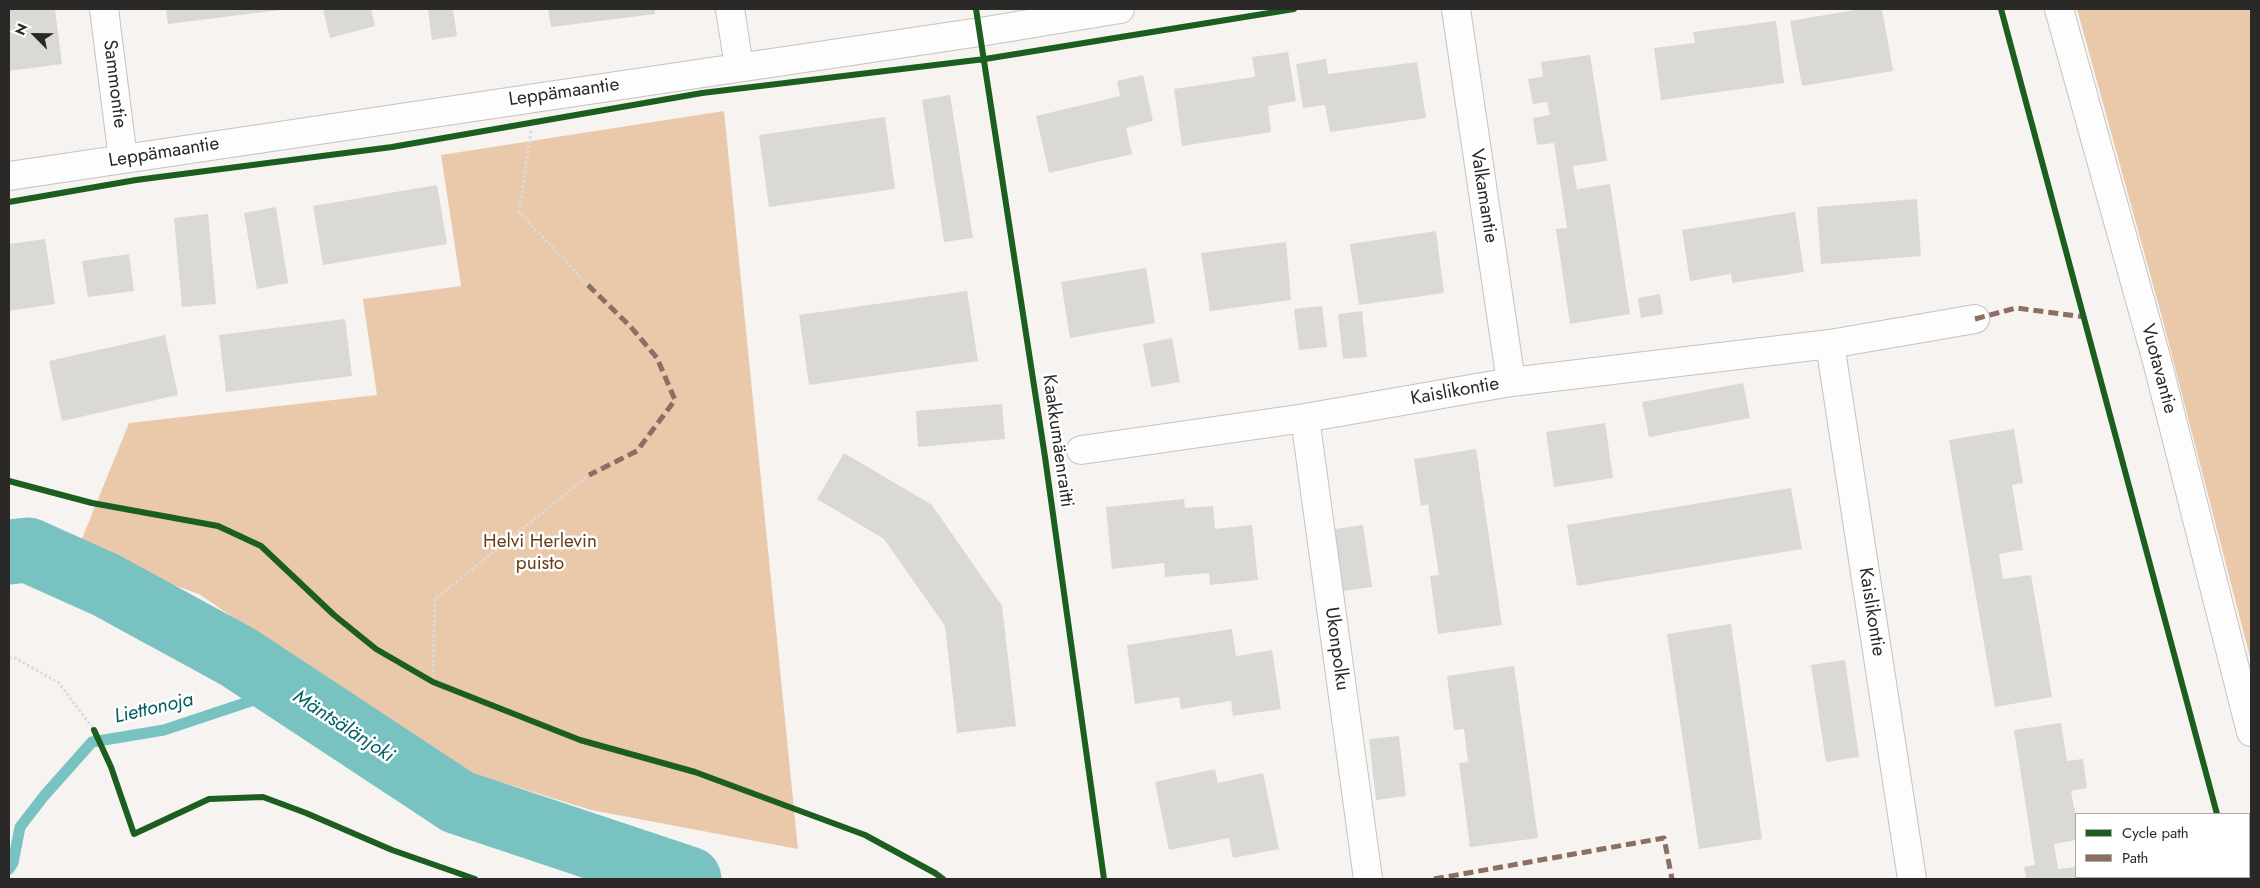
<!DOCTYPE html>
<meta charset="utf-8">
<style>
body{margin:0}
#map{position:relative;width:2260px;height:888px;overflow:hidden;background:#f6f3f0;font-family:Jost,sans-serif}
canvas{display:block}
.frame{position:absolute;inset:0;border:10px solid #2b2927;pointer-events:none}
.legend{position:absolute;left:2075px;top:813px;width:175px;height:65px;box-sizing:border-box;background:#fff;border:1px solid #aaa9a9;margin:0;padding:6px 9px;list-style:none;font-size:15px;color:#2b2927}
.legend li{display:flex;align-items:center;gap:10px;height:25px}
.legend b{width:25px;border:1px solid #aaa9a9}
.north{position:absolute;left:10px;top:10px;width:50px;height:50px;-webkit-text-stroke:4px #fff;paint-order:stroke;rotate:293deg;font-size:14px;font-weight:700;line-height:20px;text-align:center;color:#2b2927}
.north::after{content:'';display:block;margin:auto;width:18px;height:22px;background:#2b2927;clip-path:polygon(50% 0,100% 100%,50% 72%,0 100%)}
</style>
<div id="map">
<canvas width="2260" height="888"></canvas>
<div class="frame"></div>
<ul class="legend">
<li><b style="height:6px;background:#1b5e20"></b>Cycle path</li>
<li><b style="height:6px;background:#8d6e63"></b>Path</li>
</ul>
<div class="north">N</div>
</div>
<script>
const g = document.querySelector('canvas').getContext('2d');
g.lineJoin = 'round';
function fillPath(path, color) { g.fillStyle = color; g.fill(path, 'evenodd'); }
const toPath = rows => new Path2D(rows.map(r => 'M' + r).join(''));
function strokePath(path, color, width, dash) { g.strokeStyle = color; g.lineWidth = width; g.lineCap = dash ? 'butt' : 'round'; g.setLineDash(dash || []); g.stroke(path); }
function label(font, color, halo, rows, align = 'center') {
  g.font = font + ' Jost,sans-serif'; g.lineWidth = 5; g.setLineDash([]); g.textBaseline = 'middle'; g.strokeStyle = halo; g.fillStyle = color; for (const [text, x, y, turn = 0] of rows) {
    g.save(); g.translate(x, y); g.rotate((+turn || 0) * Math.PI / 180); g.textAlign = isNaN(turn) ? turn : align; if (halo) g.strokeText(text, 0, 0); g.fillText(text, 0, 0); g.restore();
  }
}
const forest = toPath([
 [2077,9,2251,9,2251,661,2163,321],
 [724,111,798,849,591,810,449,766,199,594,77,551,129,423,377,395,363,299,461,286,441,155]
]);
const stream = toPath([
 [9,869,13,863,20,827,44,796,92,742,164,730,287,689]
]);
const river = toPath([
 [9,552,28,550,106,585,238,657,458,802,689,879]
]);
const building = toPath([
 [18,9,55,9,62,64,9,71,9,10],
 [166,9,280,9,280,10,168,24],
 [323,9,371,9,375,26,330,38],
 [428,9,453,9,457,36,432,40],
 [548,9,655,9,655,14,551,27],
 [1860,9,1882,9,1893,71,1802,86,1790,21],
 [1776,21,1784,83,1661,100,1654,48,1695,43,1693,32],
 [1288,52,1296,101,1268,106,1271,132,1182,146,1174,89,1255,77,1252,57],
 [1590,55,1607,161,1573,166,1577,189,1610,184,1630,314,1570,324,1556,229,1567,228,1554,143,1537,145,1533,118,1550,115,1547,102,1533,104,1528,79,1543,77,1541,62],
 [1326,59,1328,74,1417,62,1426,118,1330,132,1325,105,1303,108,1296,64],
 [1143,75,1153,121,1126,128,1132,154,1049,173,1036,116,1120,96,1117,81],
 [950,95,973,238,944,242,922,100],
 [885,117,895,189,769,207,759,135],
 [437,185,447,244,323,265,313,206],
 [1917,199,1921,256,1821,264,1817,207],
 [276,207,288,283,257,289,244,213],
 [1795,212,1804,272,1732,283,1731,274,1690,281,1682,230],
 [208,214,216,304,182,307,174,218],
 [1436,231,1444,293,1359,305,1350,244],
 [45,239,55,304,9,311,9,244],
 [1286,242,1291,300,1210,311,1201,253],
 [129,254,134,291,88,297,82,261],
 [1146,268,1155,323,1070,338,1061,282],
 [967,291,978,361,809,385,799,315],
 [1660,294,1663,314,1641,318,1638,298],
 [1322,306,1327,347,1299,350,1294,309],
 [1362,311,1367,357,1343,359,1338,314],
 [345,319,352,376,226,392,219,335],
 [165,335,178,395,62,421,49,361],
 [1172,338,1180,382,1151,387,1143,344],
 [1743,383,1750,418,1649,437,1642,402],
 [1002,404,1005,439,918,447,916,411],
 [1605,423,1613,478,1554,487,1546,432],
 [2014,429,2023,483,2012,485,2023,550,1999,554,2003,579,2031,575,2052,697,1995,707,1949,440],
 [1476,449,1502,625,1438,634,1430,576,1439,575,1428,504,1421,506,1414,459],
 [844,453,932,505,1002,606,1016,726,957,733,945,626,884,539,817,499],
 [1791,488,1802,549,1577,586,1567,525],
 [1184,499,1185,508,1213,506,1215,529,1252,525,1258,580,1210,585,1209,573,1165,577,1164,563,1112,569,1106,507],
 [1363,525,1372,587,1343,591,1335,529],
 [1731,624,1762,839,1699,849,1667,634],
 [1232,629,1236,656,1272,650,1281,709,1233,716,1231,701,1181,709,1179,697,1135,704,1127,645],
 [1845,660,1859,757,1826,762,1811,665],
 [1514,666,1538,838,1470,847,1459,763,1468,762,1464,729,1454,730,1447,676],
 [2061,723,2067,761,2083,759,2087,788,2071,791,2076,818,2076,840,2054,844,2058,869,2076,867,2076,877,2084,877,2085,879,2026,879,2024,867,2035,865,2014,730],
 [1399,736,1406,796,1376,800,1369,739],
 [1215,769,1218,783,1263,773,1279,849,1233,858,1229,838,1169,850,1155,782]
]);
const path = toPath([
 [531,131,519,212,588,285],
 [9,657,15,658,59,683,94,730],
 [433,682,435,599,589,475]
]);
const street = toPath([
 [104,9,123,159],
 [730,9,739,67],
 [1456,9,1511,382],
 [2059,9,2157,361,2251,732],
 [9,176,980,32,1120,9],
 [1830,344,1975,319],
 [1305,418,1368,879],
 [1081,450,1305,418,1511,382,1830,344,1912,879]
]);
const quiet = toPath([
 [588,285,630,326,657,358,675,400,637,451,589,475],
 [1975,319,2016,308,2085,317],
 [1434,879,1664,838,1672,879]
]);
const cycleway = toPath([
 [976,9,1045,457,1104,879],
 [2001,9,2217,814],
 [9,202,136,180,392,147,702,93,985,59,1294,9],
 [9,481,92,503,218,526,261,546,334,615,376,649,433,682,580,740,695,772,865,835,935,873,943,879],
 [94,730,111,767,134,834,209,799,263,797,306,813,392,850,475,879]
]);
const streetNames = [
 ["Sammontie",114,84,83],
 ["Leppämaantie",564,93,-8],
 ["Leppämaantie",164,153,-9],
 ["Valkamantie",1483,196,81],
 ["Vuotavantie",2158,369,75],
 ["Kaislikontie",1455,392,-10],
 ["Kaakkumäenraitti",1057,441,82],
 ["Kaislikontie",1871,612,81],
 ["Ukonpolku",1336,649,82]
];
const parkNames = [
 ["Helvi Herlevin",540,542],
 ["puisto",540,564]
];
const waterNames = [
 ["Liettonoja",154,709,-13],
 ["Mäntsälänjoki",343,727,33]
];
fillPath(forest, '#eac9ab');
strokePath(stream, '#78c2c2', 11);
strokePath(river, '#78c2c2', 65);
fillPath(building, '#dbd9d6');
strokePath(street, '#c5c3c0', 30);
strokePath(path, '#dcdada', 3, [2.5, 2.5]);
strokePath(street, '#fefdfd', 28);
strokePath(quiet, '#8d6e63', 5, [10, 5]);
strokePath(cycleway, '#1b5e20', 6);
label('19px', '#2b2927', '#fff', streetNames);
label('19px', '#653e17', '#fff', parkNames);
label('italic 20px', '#006062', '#fff', waterNames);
</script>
